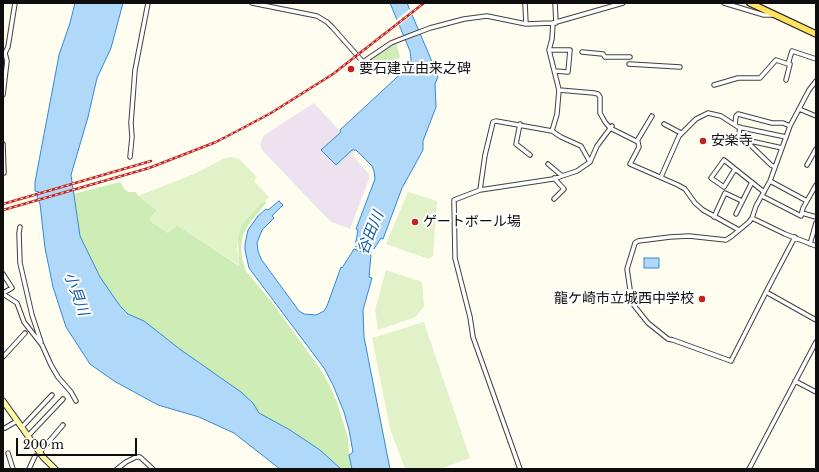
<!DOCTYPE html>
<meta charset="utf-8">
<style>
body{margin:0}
#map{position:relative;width:819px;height:472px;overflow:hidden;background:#fffdef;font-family:"Libre Baskerville",serif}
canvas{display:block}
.frame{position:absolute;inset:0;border:4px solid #0e0e0e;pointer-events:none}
.scale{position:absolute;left:16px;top:438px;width:121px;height:18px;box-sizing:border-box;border:2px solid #0e0e0e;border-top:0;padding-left:5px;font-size:12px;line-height:14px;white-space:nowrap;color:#0e0e0e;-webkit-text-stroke:3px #fff;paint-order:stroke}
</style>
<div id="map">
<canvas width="819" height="472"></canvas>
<div class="frame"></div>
<div class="scale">200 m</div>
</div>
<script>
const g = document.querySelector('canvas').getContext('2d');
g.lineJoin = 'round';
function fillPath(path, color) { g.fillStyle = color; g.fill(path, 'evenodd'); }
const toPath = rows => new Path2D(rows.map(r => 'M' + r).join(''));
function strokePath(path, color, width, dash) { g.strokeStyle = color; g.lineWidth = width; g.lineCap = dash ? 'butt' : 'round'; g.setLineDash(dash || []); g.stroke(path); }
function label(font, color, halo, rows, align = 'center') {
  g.font = font + ' "Libre Baskerville","Noto Sans JP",serif'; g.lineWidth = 4; g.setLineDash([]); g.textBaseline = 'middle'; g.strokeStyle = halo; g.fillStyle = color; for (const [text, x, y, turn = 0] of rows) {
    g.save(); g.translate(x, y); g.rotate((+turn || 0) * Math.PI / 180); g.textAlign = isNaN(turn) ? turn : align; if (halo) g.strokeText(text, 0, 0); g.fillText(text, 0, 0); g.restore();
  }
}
const industrial = toPath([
 [314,103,356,149,352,155,369,174,369,179,350,229,332,222,327,218,262,150,260,144,264,135]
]);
const green = toPath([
 [396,43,400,57,387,67,380,67,357,75,364,63],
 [120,182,125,190,129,192,136,192,138,196,157,210,149,220,168,233,177,225,239,266,238,238,241,225,262,202,265,201,266,203,248,225,243,235,241,247,242,259,246,271,271,301,319,367,329,384,337,402,348,438,349,455,352,469,341,469,320,450,290,430,259,413,253,403,241,392,181,350,144,321,129,314,120,306,100,277,80,236,73,194]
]);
const pitch = toPath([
 [231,157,239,159,257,177,254,181,269,197,265,201,262,202,241,225,238,238,237,250,240,266,177,225,168,233,149,220,157,210,138,196,194,174,223,159],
 [408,192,437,201,433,256,429,259,386,244],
 [386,270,422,282,424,306,416,317,378,330,375,310],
 [424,322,470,458,440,469,405,469,390,429,372,338]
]);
const water = toPath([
 [75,3,123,3,111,48,97,78,88,117,71,175,80,236,100,277,120,306,128,314,144,321,181,350,241,392,253,403,259,413,290,430,320,450,341,469,280,469,234,433,199,417,158,405,114,381,90,364,66,327,53,287,45,248,40,204,37,197,39,192,35,191,35,182,59,55,70,23,75,3],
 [390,3,407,3,436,71,438,77,435,84,436,107,423,141,423,150,402,188,383,239,381,238,372,252,355,246,358,230,356,229,375,179,374,171,372,166,356,150,352,150,336,165,321,150,341,132,340,130,409,66,411,60,410,51,390,3],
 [279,201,283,205,272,216,274,218,262,230,257,243,258,251,261,259,299,311,304,314,316,315,324,311,327,306,341,267,342,268,354,249,371,255,369,277,372,278,363,310,364,337,390,469,352,469,349,455,353,452,349,430,344,412,333,385,324,368,249,268,245,250,245,244,248,230,258,216,266,209,268,210,279,201],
 [644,258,659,258,659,268,644,268,644,258]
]);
const pier = toPath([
 [411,8,413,14,397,27,395,21],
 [354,242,376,250,376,251,375,253,353,245]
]);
const minor = toPath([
 [252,3,317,16,327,22,333,28,363,62,391,43,401,39,430,28,464,19,487,16,526,24,553,23,623,3],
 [525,3,526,24],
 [555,3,556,23],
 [724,3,764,15,773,15],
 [549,50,570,50,568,72,555,71],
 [582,52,603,54,605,57,630,57],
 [629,64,680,67],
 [786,80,790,64,788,64],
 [714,85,738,78,760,78,776,60,788,64,792,51,816,59],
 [559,90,594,93,598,94,600,97,600,113,605,122,610,128,638,142,639,147,630,164,678,185,685,189,695,203,703,210,739,230],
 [3,95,7,61,5,53,8,47,15,3],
 [799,109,816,116],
 [520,124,516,144,530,155],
 [664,124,681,133],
 [735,125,736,116,738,114,772,123,783,123,790,126],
 [740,127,739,134,771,165,775,167],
 [552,131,557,114,559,90,549,50,552,39,553,23],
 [746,140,782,148],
 [637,141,652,116],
 [3,144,4,173],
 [130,157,132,137,131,123,135,70,148,3],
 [548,164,561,175],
 [807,165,816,149],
 [735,169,724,187,711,178,724,160,764,192],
 [661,177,679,136,696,119,708,113,721,116,738,127,786,137],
 [554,178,564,189,554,199],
 [770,181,807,201],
 [480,190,485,155,493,122,496,121,552,131,561,137,581,146,590,162],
 [762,196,801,216,803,208,816,185],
 [802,213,816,217],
 [736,214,752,182],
 [714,217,725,193,742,201],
 [752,218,785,234,816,246],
 [20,227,19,233,20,263,32,315,41,342],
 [795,237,766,292,816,320],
 [810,244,816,223],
 [3,274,12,288,3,293],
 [766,292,731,361,673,340,668,339,648,323,632,303,627,269,635,243,638,241,670,237,689,236,726,240,732,236,749,222,752,218,756,206,770,181,790,126,809,90,816,81],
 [3,294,17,303,24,322,42,345,51,365,58,377,71,392,76,401],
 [3,357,25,333],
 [795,381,816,392],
 [22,427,52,395],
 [5,428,17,421],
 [28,436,63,399],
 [40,452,63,425],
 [8,453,13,469],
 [29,469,35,456],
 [117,469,126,462,136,457,140,457,153,469],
 [520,469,473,337,470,317,455,258,454,200,480,190,553,179,577,171,590,162,597,146,612,126],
 [749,469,816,342]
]);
const secondary = toPath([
 [3,401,43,457,55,469]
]);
const primary = toPath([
 [750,3,816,34]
]);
const rail = toPath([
 [3,204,151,161],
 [3,210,149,168,216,142,241,129,271,113,333,74,424,3]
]);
const markers = [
 [351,69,4,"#c6211e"],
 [703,141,4,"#c6211e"],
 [415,222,4,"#c6211e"],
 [702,299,4,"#c6211e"]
];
const poiNames = [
 ["要石建立由来之碑",359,69],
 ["安楽寺",711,141],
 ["ゲートボール場",423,222],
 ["龍ケ崎市立城西中学校",694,299,"right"]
];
const waterNames = [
 ["谷田川",371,233,-68],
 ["小貝川",76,294,70]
];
fillPath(industrial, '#ede2ed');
fillPath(green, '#ceecb6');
fillPath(pitch, '#e1f2c8');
fillPath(water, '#b0d9f9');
strokePath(water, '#3389d4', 1);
fillPath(pier, '#fffdef');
strokePath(minor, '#414141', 5.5);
strokePath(secondary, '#303030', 7);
strokePath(primary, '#1f1f1f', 8);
strokePath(minor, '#fff', 3.5);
strokePath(secondary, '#fffbaa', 5);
strokePath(primary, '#ffe35f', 5.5);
strokePath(rail, '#c6211e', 2.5);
strokePath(rail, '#fff', 1, [3]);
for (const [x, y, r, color] of markers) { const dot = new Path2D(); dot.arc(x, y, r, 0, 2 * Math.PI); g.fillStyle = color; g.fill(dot); strokePath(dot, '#fff', 1.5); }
label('14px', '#0e0e0e', '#fff', poiNames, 'left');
label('italic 15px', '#105ba7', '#fff', waterNames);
</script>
